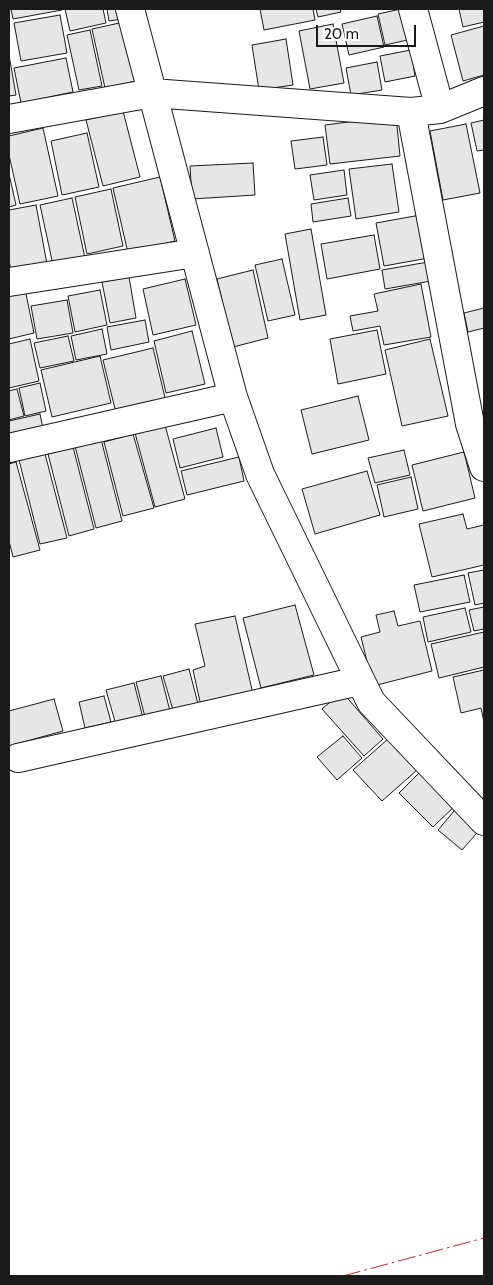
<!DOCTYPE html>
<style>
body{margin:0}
#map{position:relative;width:493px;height:1285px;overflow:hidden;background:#fff;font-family:Cabin,sans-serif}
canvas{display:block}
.frame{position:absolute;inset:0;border:10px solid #1a1a1a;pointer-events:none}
.scale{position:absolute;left:316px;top:25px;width:100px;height:22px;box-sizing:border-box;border:2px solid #1a1a1a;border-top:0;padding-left:6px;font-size:15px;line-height:18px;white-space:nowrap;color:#1a1a1a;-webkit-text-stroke:4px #fff;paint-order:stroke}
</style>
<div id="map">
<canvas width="493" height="1285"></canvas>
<div class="frame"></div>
<div class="scale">20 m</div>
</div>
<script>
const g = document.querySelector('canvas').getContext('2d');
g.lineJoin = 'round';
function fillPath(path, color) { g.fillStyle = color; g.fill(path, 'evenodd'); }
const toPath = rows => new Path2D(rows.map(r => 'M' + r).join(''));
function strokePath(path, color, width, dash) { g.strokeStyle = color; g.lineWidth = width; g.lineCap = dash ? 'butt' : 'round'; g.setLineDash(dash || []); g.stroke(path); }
const building = toPath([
 [11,9,62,9,62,10,13,19,11,9],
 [65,9,103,9,106,23,70,31,65,9],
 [107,9,120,9,122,19,109,21,107,9],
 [260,9,313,9,315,20,264,30,260,9],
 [316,9,340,9,341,12,318,17,316,9],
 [401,9,412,39,385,45,378,14,401,9],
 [459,9,484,9,484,22,463,27,459,9],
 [60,15,67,53,21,61,14,23,60,15],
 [377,16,384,47,349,55,342,24,377,16],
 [124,22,136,81,105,88,92,29,124,22],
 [333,24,344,83,310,89,299,31,333,24],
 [484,26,484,75,463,81,451,35,484,26],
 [90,30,102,86,79,90,67,35,90,30],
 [286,39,293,85,259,90,252,45,286,39],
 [411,50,415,76,385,82,380,56,411,50],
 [9,55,16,95,9,96,9,55],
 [66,58,73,92,21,103,14,68,66,58],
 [377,62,382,90,351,95,346,68,377,62],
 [123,111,140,177,103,186,86,120,123,111],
 [396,116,400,156,330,164,325,125,396,116],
 [484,120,484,150,477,151,471,123,484,120],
 [466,124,480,193,443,200,430,131,466,124],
 [43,128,58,196,20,204,9,155,9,136,43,128],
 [87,133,99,187,62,195,51,141,87,133],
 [323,137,327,165,295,169,291,141,323,137],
 [253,163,255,195,192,199,190,166,253,163],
 [392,164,399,212,356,219,349,169,392,164],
 [344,170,347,195,314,200,310,175,344,170],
 [9,174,16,205,9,207,9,174],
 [160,177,175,241,128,253,113,188,160,177],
 [111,189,123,246,87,254,75,197,111,189],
 [72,198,85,258,53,265,40,205,72,198],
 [348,198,351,216,313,222,311,204,348,198],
 [36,205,47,264,11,271,9,260,9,210,36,205],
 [426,214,434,257,384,266,376,223,426,214],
 [311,229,326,315,300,320,285,234,311,229],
 [374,235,380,269,327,279,321,244,374,235],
 [282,259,295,315,268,321,255,265,282,259],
 [434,261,437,280,385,289,382,270,434,261],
 [253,270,268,338,233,347,217,279,253,270],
 [129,277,136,318,110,323,102,282,129,277],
 [185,279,196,325,153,335,143,289,185,279],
 [421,284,431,337,384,345,380,326,353,331,350,316,378,311,374,294,421,284],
 [25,289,34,333,9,339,9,292,25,289],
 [100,290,107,325,75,332,68,296,100,290],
 [67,300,73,333,37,339,31,306,67,300],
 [484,308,484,328,468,332,464,313,484,308],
 [145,320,149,342,111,350,107,327,145,320],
 [102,329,107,354,76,360,71,336,102,329],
 [377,330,386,374,338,384,330,339,377,330],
 [192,331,205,384,166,393,154,341,192,331],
 [68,336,74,361,40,368,34,343,68,336],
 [30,339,39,381,9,388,9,344,30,339],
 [430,339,448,416,402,426,385,350,430,339],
 [153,348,167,406,117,417,103,360,153,348],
 [100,356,111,403,52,417,41,370,100,356],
 [40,383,46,411,25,416,19,388,40,383],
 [17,389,24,416,9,420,9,391,17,389],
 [358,396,369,440,312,454,301,410,358,396],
 [40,414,44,433,9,441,9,421,40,414],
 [165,425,185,499,155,507,135,433,165,425],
 [216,428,223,457,180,468,173,439,216,428],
 [133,434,154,508,123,516,104,442,133,434],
 [101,439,122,521,96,528,75,446,101,439],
 [73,447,94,529,69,536,48,454,73,447],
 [404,450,410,475,375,483,368,458,404,450],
 [464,452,475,498,423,511,412,465,464,452],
 [45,454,67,538,40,544,19,460,45,454],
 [239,457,244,481,187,495,181,471,239,457],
 [16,462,40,550,13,557,9,541,9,464,16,462],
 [367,471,380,515,315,534,302,489,367,471],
 [411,477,418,509,384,517,377,485,411,477],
 [463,514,467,529,484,525,484,565,432,577,419,524,463,514],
 [484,570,484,603,475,605,468,573,484,570],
 [464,575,470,602,420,612,414,585,464,575],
 [295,605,314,675,261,688,243,618,295,605],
 [484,607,484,629,474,631,469,610,484,607],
 [465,608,471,632,428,642,423,617,465,608],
 [394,611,398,626,420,621,432,671,373,686,361,637,380,632,376,615,394,611],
 [235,616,253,694,201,706,193,670,205,666,195,624,235,616],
 [484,632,484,667,439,678,431,644,484,632],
 [189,669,198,704,173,710,163,676,189,669],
 [484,670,484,722,481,708,461,713,453,677,484,670],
 [161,676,170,711,145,717,136,682,161,676],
 [134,683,143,718,116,725,106,690,134,683],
 [342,692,383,739,364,756,322,709,342,692],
 [104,696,111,722,85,728,79,702,104,696],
 [54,699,63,731,9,746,9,711,54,699],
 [343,736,362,758,337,780,317,757,343,736],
 [388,739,417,770,382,801,353,770,388,739],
 [427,765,461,800,433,827,399,793,427,765],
 [460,804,484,825,462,850,438,830,460,804]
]);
const minor = toPath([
 [130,9,233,397,260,474,371,702,484,821],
 [413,9,440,109],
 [411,112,470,424,484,467],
 [9,119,152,93,411,112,440,109,484,91],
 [9,282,195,253],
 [9,448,233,397],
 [18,758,359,681]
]);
const power = toPath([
 [343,1276,484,1238]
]);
fillPath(building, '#e6e6e6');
strokePath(building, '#1a1a1a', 1);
strokePath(minor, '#1a1a1a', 30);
strokePath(minor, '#fff', 28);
strokePath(power, '#c62828', 1, [18, 4, 2.5, 4]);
</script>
